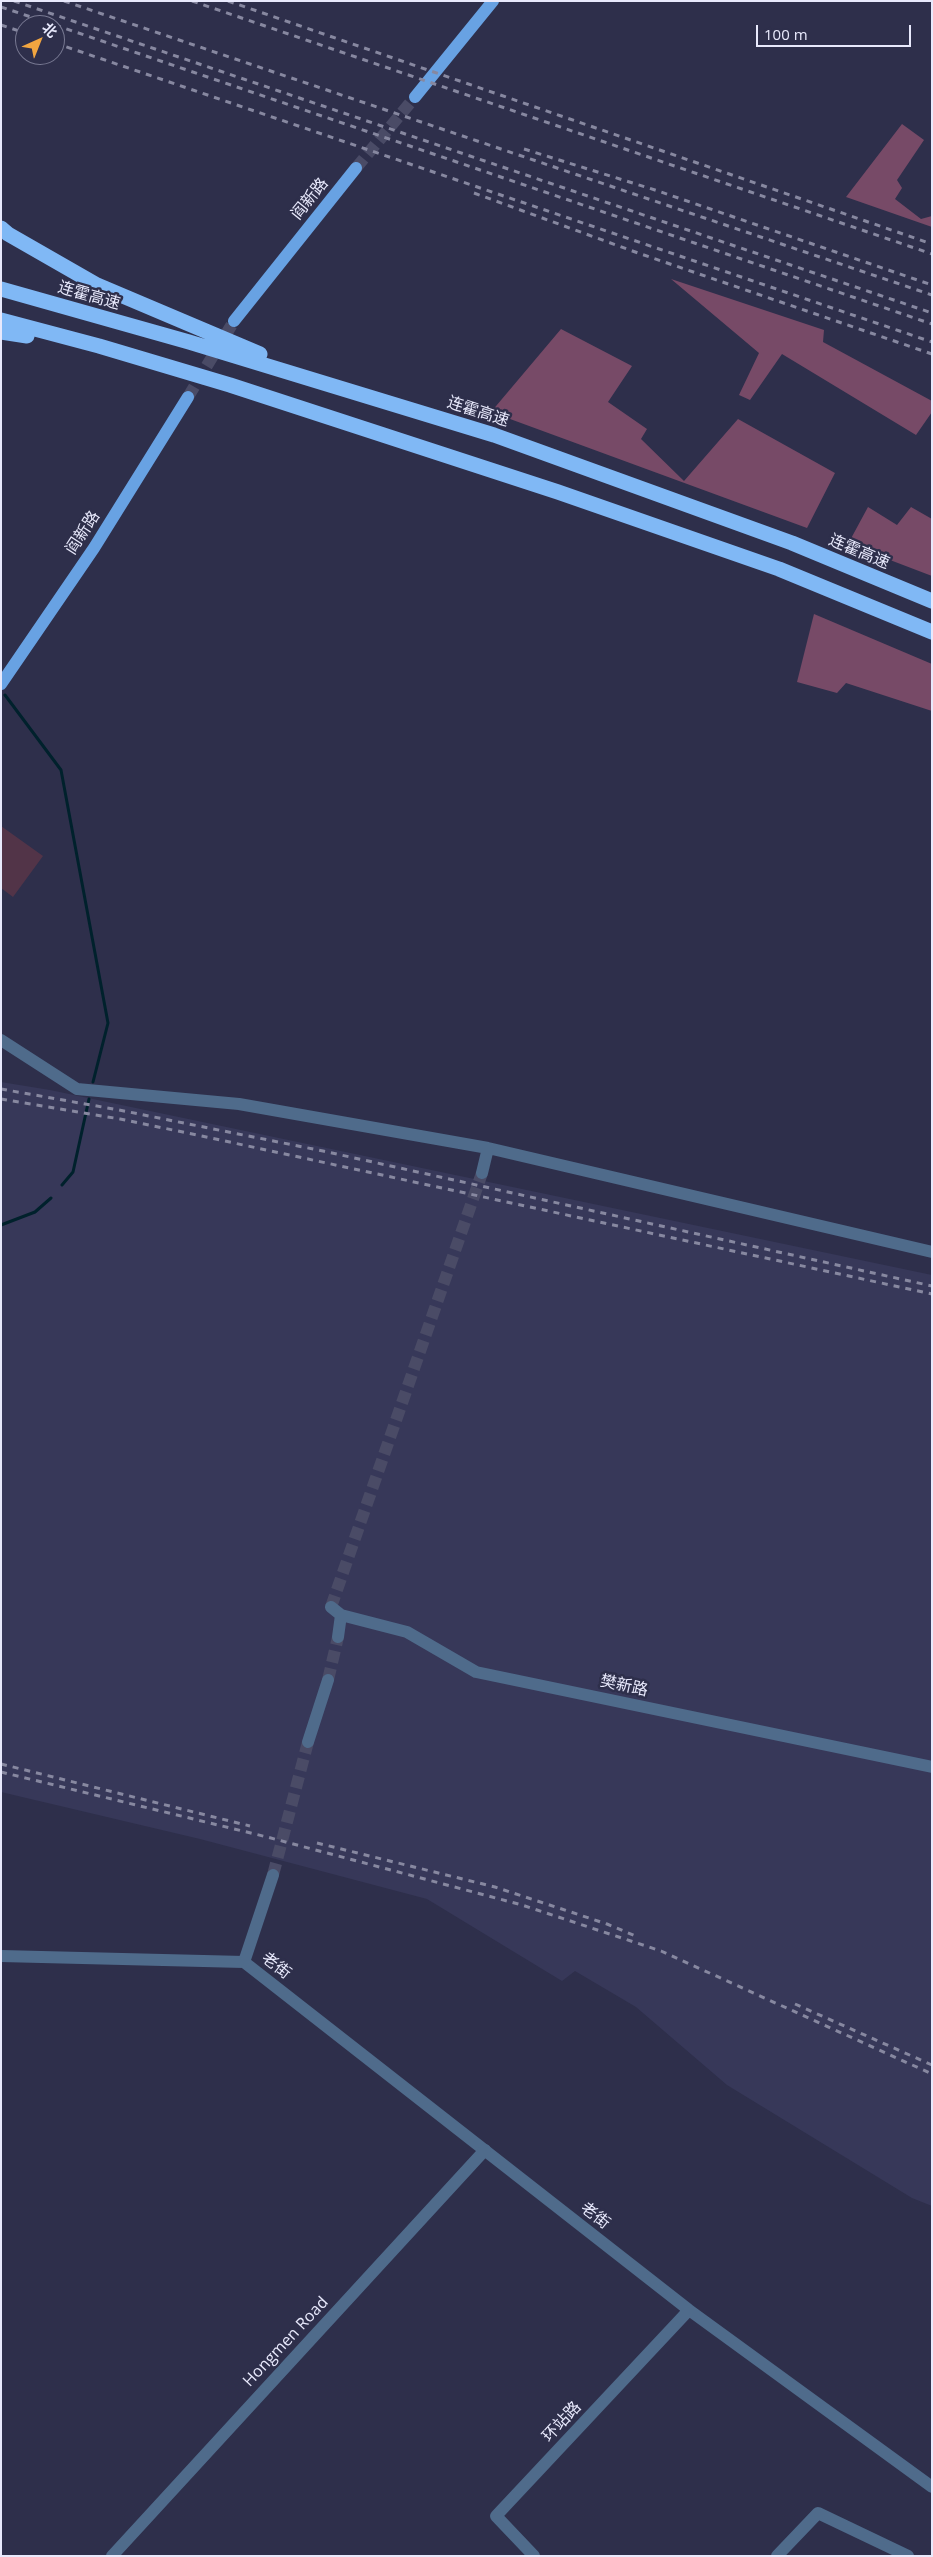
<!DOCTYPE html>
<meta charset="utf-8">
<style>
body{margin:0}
#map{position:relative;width:933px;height:2557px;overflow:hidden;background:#2e2f4b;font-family:"Open Sans","Noto Sans SC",sans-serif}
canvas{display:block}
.frame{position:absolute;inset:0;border:2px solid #e8e9fc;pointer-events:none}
.north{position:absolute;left:15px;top:15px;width:50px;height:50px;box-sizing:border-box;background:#2e2f4b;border:1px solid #787992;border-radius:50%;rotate:44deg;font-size:14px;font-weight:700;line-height:20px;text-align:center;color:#e8e9fc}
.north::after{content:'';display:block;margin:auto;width:18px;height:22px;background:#f1a540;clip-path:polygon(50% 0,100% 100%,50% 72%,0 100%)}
.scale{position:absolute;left:756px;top:25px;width:155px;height:22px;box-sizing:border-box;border:2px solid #e8e9fc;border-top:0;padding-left:6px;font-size:15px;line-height:18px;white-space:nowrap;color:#e8e9fc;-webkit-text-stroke:4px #2e2f4b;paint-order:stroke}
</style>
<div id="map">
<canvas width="933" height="2557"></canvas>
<div class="frame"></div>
<div class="north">北</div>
<div class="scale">100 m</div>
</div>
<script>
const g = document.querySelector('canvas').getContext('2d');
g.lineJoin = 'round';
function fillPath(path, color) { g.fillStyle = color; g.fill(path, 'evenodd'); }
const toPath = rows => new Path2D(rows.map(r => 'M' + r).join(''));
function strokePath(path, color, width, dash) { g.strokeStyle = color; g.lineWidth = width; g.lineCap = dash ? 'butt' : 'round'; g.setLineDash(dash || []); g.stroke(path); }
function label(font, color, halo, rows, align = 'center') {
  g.font = font + ' "Open Sans","Noto Sans SC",sans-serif'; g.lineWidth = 5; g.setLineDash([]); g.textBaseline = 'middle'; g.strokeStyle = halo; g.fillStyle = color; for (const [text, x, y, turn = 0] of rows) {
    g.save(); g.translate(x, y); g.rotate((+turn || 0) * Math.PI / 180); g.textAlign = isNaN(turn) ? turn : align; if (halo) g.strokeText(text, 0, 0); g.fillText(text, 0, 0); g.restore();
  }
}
const built = toPath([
 [1,1082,50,1090,932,1275,932,2206,912,2198,727,2085,636,2007,575,1971,562,1981,427,1899,200,1839,1,1792]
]);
const green = toPath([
 [1,826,43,856,13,897,1,888]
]);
const forest = toPath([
 [902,124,924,140,897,180,902,188,895,199,921,219,932,216,932,227,846,197],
 [671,279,824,330,823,342,932,401,932,412,916,435,782,354,750,400,739,395,759,353],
 [561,329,632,366,608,402,647,429,641,439,684,481,738,419,835,473,807,528,491,412],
 [868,507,897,525,911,507,932,519,932,576,848,544],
 [814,614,932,664,932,711,846,683,837,693,797,682]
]);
const stream = toPath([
 [5,695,61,770,108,1023,93,1082],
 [62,1185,73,1172,89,1099],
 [1,1225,35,1212,51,1198]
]);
const minorTunnel = toPath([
 [331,1607,482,1173],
 [328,1680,338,1637],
 [273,1875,308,1742]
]);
const primaryTunnel = toPath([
 [356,168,415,97],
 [188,397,234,321]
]);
const minor = toPath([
 [1,1040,77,1089,239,1104,488,1148,932,1252],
 [482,1173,488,1148],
 [331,1607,341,1615],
 [338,1637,341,1615,407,1632,476,1672,932,1767],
 [308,1742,328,1680],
 [1,1956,244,1962,273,1875],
 [244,1962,689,2310,932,2487],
 [534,2556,496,2516,689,2310],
 [777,2556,818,2513,908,2556]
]);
const tertiary = toPath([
 [112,2556,485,2150]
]);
const primary = toPath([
 [415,97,493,1],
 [234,321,356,168],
 [1,684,94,548,188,397]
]);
const motorway = toPath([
 [1,228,8,234,97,285,260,354],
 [1,289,189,342,494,435,792,543,932,601],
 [1,320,99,346,230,385,558,492,779,569,932,632],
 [1,332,27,336]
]);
const rail = toPath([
 [14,1,932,313],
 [64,1,932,295],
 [192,1,932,254],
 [228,1,932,244],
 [1,7,55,25],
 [1,25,25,33],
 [55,25,932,324],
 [55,43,932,342],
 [524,149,655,190,932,285],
 [474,193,638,253,932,354],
 [1,1089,119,1110,323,1151,932,1286],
 [1,1099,120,1119,197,1135,932,1294],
 [1,1764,250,1826],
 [1,1772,267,1837,522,1905,661,1951,932,2074],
 [317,1843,495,1887,607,1924,638,1937],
 [795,2004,932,2065]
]);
const streetNames = [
 ["阎新路",310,199,-51],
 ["连霍高速",89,296,16],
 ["连霍高速",478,412,18],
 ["阎新路",83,533,-57],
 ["连霍高速",859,552,23],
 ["樊新路",624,1686,12],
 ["老街",276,1966,38],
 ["老街",595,2216,38],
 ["Hongmen Road",286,2342,-47],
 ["环站路",562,2422,-47]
];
fillPath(built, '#373859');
fillPath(green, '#523448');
fillPath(forest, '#774a67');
strokePath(stream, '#00212c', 3);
strokePath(minorTunnel, '#4a4b66', 12, [12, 6]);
strokePath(primaryTunnel, '#4a4b66', 12, [12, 6]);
strokePath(minor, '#4f6b8b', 12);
strokePath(tertiary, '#4f6b8b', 12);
strokePath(primary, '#68a2e3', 12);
strokePath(motorway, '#80b8f5', 15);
strokePath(rail, '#8788a0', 3, [6, 6]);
label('16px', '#e8e9fc', '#2e2f4b', streetNames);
</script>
